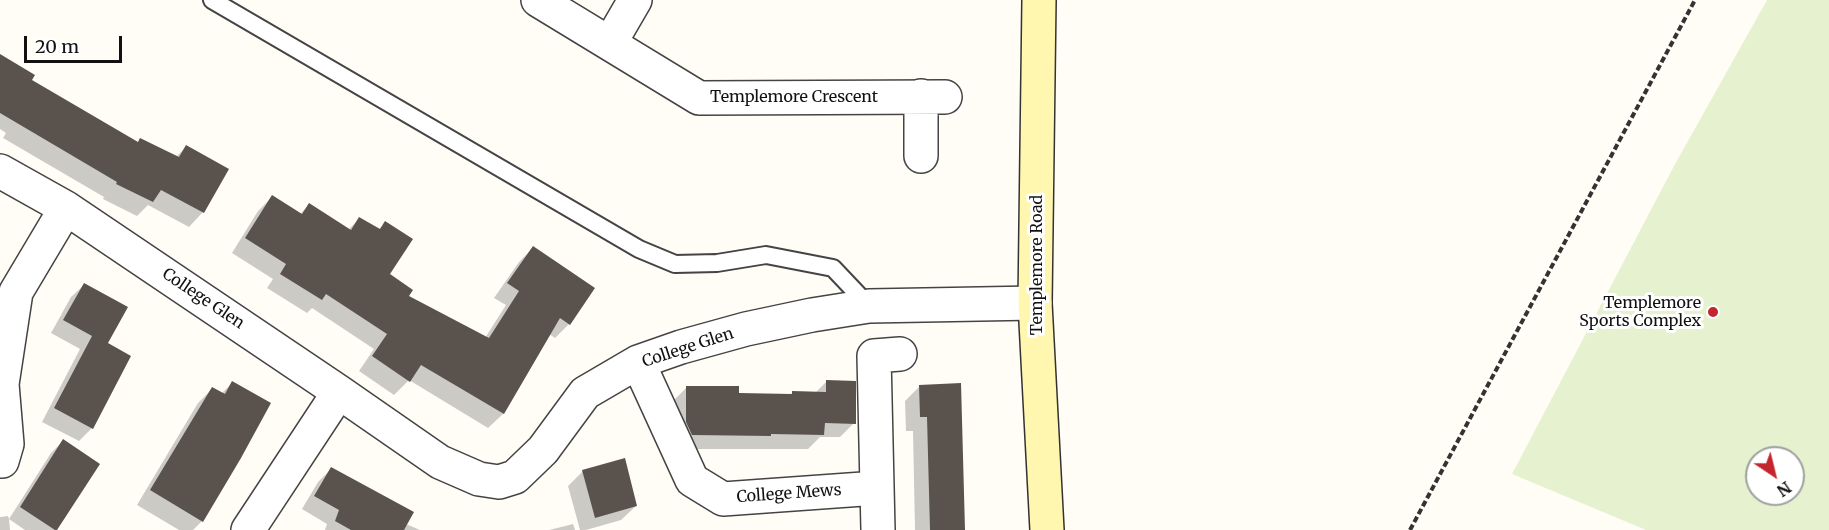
<!DOCTYPE html>
<style>
body{margin:0}
#map{position:relative;width:1829px;height:530px;overflow:hidden;background:#fffdf5;font-family:Merriweather,serif}
canvas{display:block}
.north{position:absolute;left:1745px;top:446px;width:60px;height:60px;box-sizing:border-box;background:#fff;border:2px solid #a0a0a0;border-radius:50%;rotate:145deg;font-size:16px;font-weight:700;line-height:24px;text-align:center;color:#111}
.north::after{content:'';display:block;margin:auto;width:21px;height:27px;background:#c4262e;clip-path:polygon(50% 0,100% 100%,50% 72%,0 100%)}
.scale{position:absolute;left:24px;top:36px;width:98px;height:27px;box-sizing:border-box;border:3px solid #111;border-top:0;padding-left:8px;font-size:18px;line-height:21px;white-space:nowrap;color:#111;-webkit-text-stroke:4px #fff;paint-order:stroke}
</style>
<div id="map">
<canvas width="1829" height="530"></canvas>
<div class="north">N</div>
<div class="scale">20 m</div>
</div>
<script>
const g = document.querySelector('canvas').getContext('2d');
g.lineJoin = 'round';
function fillPath(path, color) { g.fillStyle = color; g.fill(path, 'evenodd'); }
const toPath = rows => new Path2D(rows.map(r => 'M' + r).join(''));
function strokePath(path, color, width, dash) { g.strokeStyle = color; g.lineWidth = width; g.lineCap = dash ? 'butt' : 'round'; g.setLineDash(dash || []); g.stroke(path); }
function label(font, color, halo, rows, align = 'center') {
  g.font = font + ' Merriweather,serif'; g.lineWidth = 6; g.setLineDash([]); g.textBaseline = 'middle'; g.strokeStyle = halo; g.fillStyle = color; for (const [text, x, y, turn = 0] of rows) {
    g.save(); g.translate(x, y); g.rotate((+turn || 0) * Math.PI / 180); g.textAlign = isNaN(turn) ? turn : align; if (halo) g.strokeText(text, 0, 0); g.fillText(text, 0, 0); g.restore();
  }
}
const pitch = toPath([
 [1767,0,1829,0,1829,530,1646,530,1512,474,1674,166],
 [1757,458,1793,458,1793,494,1757,494]
]);
const shadow = toPath([
 [0,56,30,80,137,143,176,157,186,147,203,212,189,227,148,205,137,216,103,199,104,197,3,138,6,133,0,129],
 [272,197,300,214,309,205,348,230,359,219,378,230,386,223,388,274,407,297,485,338,506,305,494,298,519,262,533,248,569,324,555,338,549,334,503,414,488,428,409,380,394,395,359,371,374,349,312,308,307,313,267,288,273,279,232,253,258,211],
 [84,285,106,344,92,428,79,441,42,422,80,349,51,333,71,297],
 [826,382,854,423,840,437,820,437,808,449,677,449,672,402,687,387,737,395,789,396,792,393,815,393],
 [232,383,202,521,193,530,179,530,137,505,198,403,212,389,221,394],
 [920,386,963,530,915,530,913,431,906,431,905,401],
 [63,441,55,530,25,530,9,519,10,530,0,530,0,517,8,516,9,519,51,453],
 [331,469,406,524,420,530,325,530,327,524,302,509,318,482],
 [583,471,636,506,621,520,586,530,580,530,568,486],
 [573,524,575,530,549,530]
]);
const building = toPath([
 [0,54,35,75,32,80,138,142,140,138,179,157,186,145,229,169,204,213,161,190,153,202,116,184,117,182,0,113],
 [272,195,302,214,309,203,351,230,359,217,380,229,385,221,413,239,390,274,413,290,409,296,489,338,519,291,507,283,533,246,595,288,570,325,560,318,504,414,421,365,410,382,372,356,387,334,326,294,322,300,280,274,286,264,245,238],
 [84,283,128,307,108,343,131,356,93,429,54,408,92,336,63,320],
 [826,380,856,381,856,424,825,423,824,435,771,434,771,436,692,435,686,422,686,386,739,386,739,393,792,394,792,391,826,392],
 [232,381,271,403,241,458,203,522,150,490,212,387,225,394],
 [961,383,965,530,930,530,927,417,920,417,919,385],
 [63,439,100,464,57,530,55,530,20,507],
 [625,458,637,506,595,518,582,470],
 [331,467,414,512,404,530,351,530,335,521,339,510,314,496]
]);
const path = toPath([
 [1410,530,1695,0]
]);
const lane = toPath([
 [212,0,639,249,675,264,717,263,766,255,833,268,869,306]
]);
const street = toPath([
 [538,0,699,98,945,97],
 [610,43,635,0],
 [921,156,921,96],
 [0,171,66,208,339,392,440,462,479,479,499,482,515,477,543,450,585,393,638,362,681,347,746,329,812,315,869,306,1035,303],
 [638,362,692,480,723,499,877,488],
 [0,461,2,461,7,444,2,384,16,292,66,208],
 [248,530,339,392],
 [878,530,874,356,900,354]
]);
const secondary = toPath([
 [1039,0,1035,303,1047,530]
]);
const markers = [
 [1713,312,6,"#c4262e"]
];
const streetNames = [
 ["Templemore Crescent",794,97],
 ["Templemore Road",1037,265,-90],
 ["College Glen",203,299,34],
 ["College Glen",688,348,-18],
 ["College Mews",789,494,-4]
];
const poiNames = [
 ["Templemore",1701,303],
 ["Sports Complex",1701,321]
];
fillPath(pitch, '#e6f2cf');
fillPath(shadow, '#0003');
fillPath(building, '#5a524d');
strokePath(lane, '#444', 20);
strokePath(street, '#444', 36);
strokePath(secondary, '#333', 36);
strokePath(path, '#333', 4, [6, 3]);
strokePath(lane, '#fff', 16);
strokePath(street, '#fff', 33);
strokePath(secondary, '#fff6b0', 33);
for (const [x, y, r, color] of markers) { const dot = new Path2D(); dot.arc(x, y, r, 0, 2 * Math.PI); g.fillStyle = color; g.fill(dot); strokePath(dot, '#fff', 2); }
label('16px', '#111', '#fff', streetNames);
label('16px', '#111', '#fff', poiNames, 'right');
</script>
